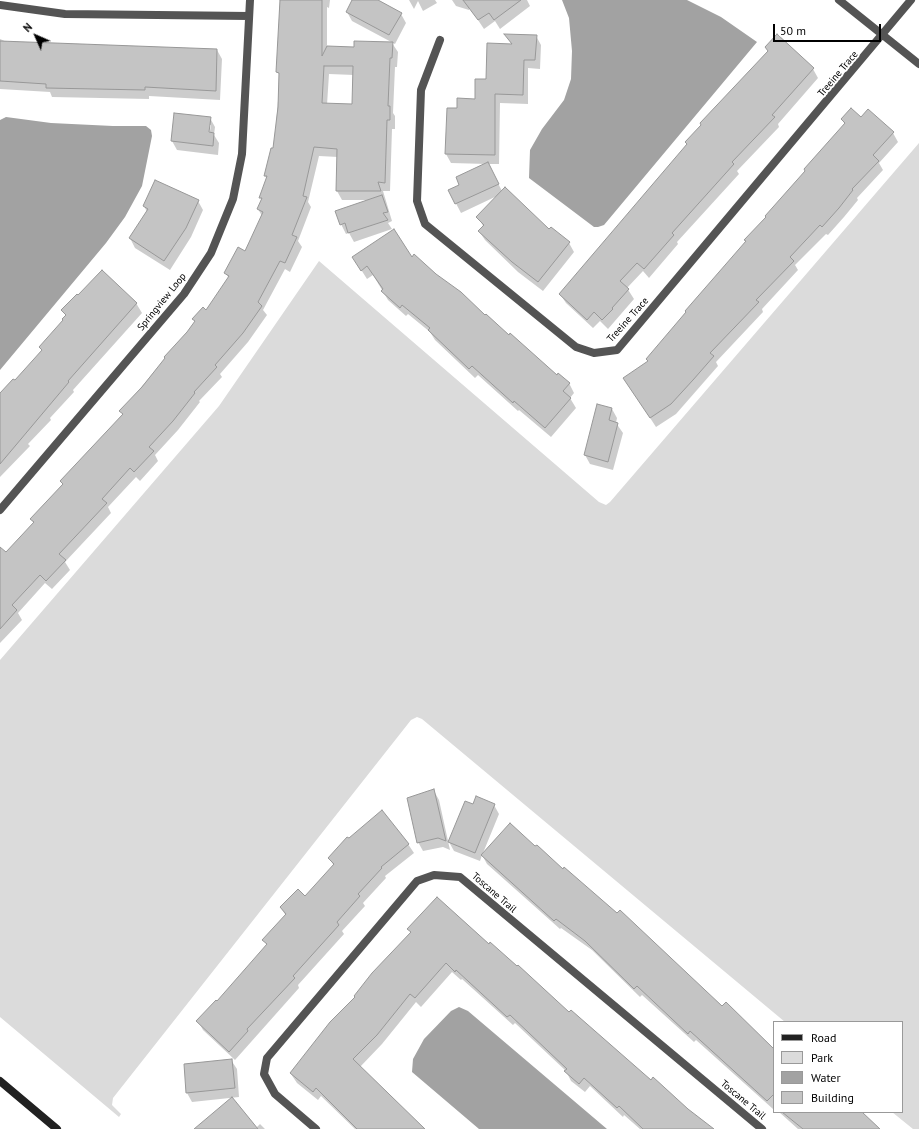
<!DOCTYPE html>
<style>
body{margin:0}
#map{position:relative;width:919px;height:1129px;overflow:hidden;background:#fff;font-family:"PT Sans",sans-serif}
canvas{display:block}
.legend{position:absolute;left:773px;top:1021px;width:130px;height:92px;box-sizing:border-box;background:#fff;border:1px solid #999;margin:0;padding:5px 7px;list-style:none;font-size:12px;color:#000}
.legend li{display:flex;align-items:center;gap:8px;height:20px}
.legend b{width:20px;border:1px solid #999}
.north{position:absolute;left:16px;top:16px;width:40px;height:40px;-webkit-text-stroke:3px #fff;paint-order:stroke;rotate:315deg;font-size:11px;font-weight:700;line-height:16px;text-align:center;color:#000}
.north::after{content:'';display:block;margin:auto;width:14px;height:18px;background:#000;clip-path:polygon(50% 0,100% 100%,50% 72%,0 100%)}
.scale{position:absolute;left:773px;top:24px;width:108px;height:18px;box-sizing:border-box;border:2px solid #000;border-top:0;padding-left:5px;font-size:12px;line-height:14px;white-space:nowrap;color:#000;-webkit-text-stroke:3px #fff;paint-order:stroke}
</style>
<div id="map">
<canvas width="919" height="1129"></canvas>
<ul class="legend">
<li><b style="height:5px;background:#212121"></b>Road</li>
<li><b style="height:11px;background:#dbdbdb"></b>Park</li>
<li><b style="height:11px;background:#a2a2a2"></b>Water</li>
<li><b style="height:11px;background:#c4c4c4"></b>Building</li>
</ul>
<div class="north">N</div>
<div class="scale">50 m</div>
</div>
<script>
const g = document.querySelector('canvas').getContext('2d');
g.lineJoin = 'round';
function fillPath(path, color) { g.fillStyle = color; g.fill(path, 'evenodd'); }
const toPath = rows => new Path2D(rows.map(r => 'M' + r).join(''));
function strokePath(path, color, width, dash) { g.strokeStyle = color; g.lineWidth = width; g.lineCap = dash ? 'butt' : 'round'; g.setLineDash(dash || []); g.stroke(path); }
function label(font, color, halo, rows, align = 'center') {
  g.font = font + ' "PT Sans",sans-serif'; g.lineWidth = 4; g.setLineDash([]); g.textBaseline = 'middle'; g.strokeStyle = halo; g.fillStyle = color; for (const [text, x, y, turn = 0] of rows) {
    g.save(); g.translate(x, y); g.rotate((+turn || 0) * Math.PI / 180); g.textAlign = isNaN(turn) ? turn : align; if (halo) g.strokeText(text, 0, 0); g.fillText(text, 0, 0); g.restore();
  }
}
const green = toPath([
 [919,143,919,1129,913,1129,892,1112,902,1112,902,1022,785,1022,422,719,417,717,411,720,113,1098,112,1105,121,1114,119,1117,0,1017,0,660,219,406,319,261,599,502,606,505,610,502]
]);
const water = toPath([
 [562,0,687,0,721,17,757,42,604,225,598,227,594,227,529,178,530,150,542,129,564,100,571,79,572,51,569,18],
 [6,117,51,123,113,126,146,126,151,130,152,136,142,186,125,217,106,243,0,370,0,120],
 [459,1007,468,1011,607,1129,479,1129,412,1072,413,1059,424,1039,451,1011]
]);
const shadow = toPath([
 [280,0,330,0,329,8,327,7,327,47,355,48,392,43,398,52,397,67,395,67,393,113,395,116,395,129,392,129,390,191,383,191,392,221,388,223,392,229,354,242,349,233,346,234,341,224,370,200,342,200,337,191,338,157,319,156,308,202,311,207,298,241,302,247,290,272,285,269,263,310,267,315,248,342,220,374,222,377,199,401,200,402,178,430,155,455,158,461,140,481,136,477,108,507,111,513,65,562,70,570,52,589,45,583,18,613,22,620,0,643,0,552,6,554,34,524,31,519,63,485,61,481,123,415,121,411,196,322,194,319,206,311,229,278,225,273,245,252,262,216,258,209,262,201,260,197,267,179,265,176,274,150,280,76,278,72],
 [329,74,354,75,353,106,327,105],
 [354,0,376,0,401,14,406,23,395,44,352,21,347,12],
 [409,0,435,0,437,3,423,11,418,1,414,9],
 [452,0,472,0,469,10,456,6],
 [481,0,527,0,530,6,500,29,495,21,484,29,470,8],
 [506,35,536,36,541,45,540,69,528,68,528,104,500,103,499,164,488,164,502,191,549,230,569,243,574,252,543,291,518,272,485,240,479,231,483,226,478,217,497,196,461,213,449,190,461,185,487,164,451,163,446,154,458,109,476,100,487,80,512,45],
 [0,39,7,42,217,50,222,59,220,100,149,96,149,99,52,97,50,92,0,89],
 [813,69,818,78,778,124,779,127,737,171,739,174,677,242,678,244,649,278,643,271,627,288,634,299,608,329,600,321,593,328,566,303,560,294],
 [175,114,210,118,215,127,214,135,219,143,218,155,177,150,172,141],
 [209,125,211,125,209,137,207,137],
 [861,118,893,133,898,142,879,163,883,170,857,198,858,200,844,217,828,235,826,234,795,265,798,270,762,309,763,312,716,362,718,366,676,414,656,427,630,387,649,362,647,359,845,125,842,119],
 [198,201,203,210,191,237,170,270,135,248,130,238,147,212,144,206],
 [353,257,412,258,557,377,569,383,574,393,570,398,576,408,551,437,519,410,518,411,478,375,475,378,435,340,430,332,408,314,406,316,388,300,373,275,367,279],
 [136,303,142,313,73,390,74,392,50,418,51,420,28,444,30,446,0,477,0,394,15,382,43,351,64,321,66,316,63,310],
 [598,405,612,409,617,418,616,423,623,433,613,470,590,464,585,455],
 [434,791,439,800,450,850,443,847,423,851,418,842],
 [466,802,473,805,494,805,499,814,483,853,535,848,774,1050,773,1109,696,1040,694,1042,642,995,640,997,592,950,561,928,560,929,487,864,482,855,480,861,454,851,449,842],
 [408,844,414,853,385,876,386,878,363,903,365,906,342,931,344,934,298,985,299,988,235,1060,203,1030,198,1021,217,1003,267,946,264,940,286,916,281,908,305,897,334,866,329,858],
 [409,929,489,945,651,1082,710,1129,640,1129,624,1115,623,1117,590,1086,585,1092,571,1081,566,1071,515,1023,513,1025,462,979,461,980,452,972,421,1007,416,1002,382,1044,360,1067,423,1129,355,1129,321,1096,318,1100,297,1083,291,1074,411,933],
 [231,1060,237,1069,239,1097,192,1102,187,1093],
 [779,1112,851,1112,879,1129,798,1129],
 [260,1124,265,1129,197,1129,256,1128]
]);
const building = toPath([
 [280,0,322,0,322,56,327,46,354,47,354,41,393,42,392,58,390,58,388,106,390,106,390,120,387,120,385,183,378,182,381,191,336,191,337,149,314,147,303,196,307,197,292,235,297,237,285,263,280,261,258,302,262,306,243,333,215,365,217,367,194,392,195,393,173,421,149,447,154,451,134,472,130,468,102,499,107,503,59,554,66,560,46,581,40,575,12,605,17,610,0,629,0,547,6,552,34,522,30,519,63,484,60,481,123,414,119,411,142,387,165,358,164,357,187,332,195,321,192,319,203,307,206,310,229,276,224,273,238,247,245,251,263,212,257,209,262,198,259,198,267,176,264,176,271,148,273,148,278,107,279,73,276,72,280,0],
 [324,66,353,66,352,104,322,103,324,66],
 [352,0,378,0,402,13,389,35,346,12,352,0],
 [463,0,521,0,494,20,489,13,478,20,463,0],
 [504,34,537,35,535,60,524,60,523,95,495,94,495,155,445,154,447,108,457,108,457,98,475,99,475,79,486,79,487,43,512,44,504,34],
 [777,34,814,68,772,115,775,117,732,162,734,164,672,233,674,235,644,269,637,263,620,281,629,289,612,308,613,309,602,320,594,312,587,320,559,294,687,144,685,142,701,125,700,123,768,51,765,47,777,34],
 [0,41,217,49,216,91,145,87,145,90,46,88,46,84,0,81,0,41],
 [851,108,861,117,868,109,894,132,873,155,879,161,852,189,853,190,839,208,822,227,820,225,790,257,794,261,756,300,759,302,710,353,714,356,693,380,671,404,650,418,623,378,648,361,646,359,686,312,685,311,746,241,744,240,766,217,765,216,805,171,804,169,845,123,841,119,851,108],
 [174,113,211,117,209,132,214,133,213,146,171,141,174,113],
 [488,162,499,184,455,204,448,190,459,185,456,177,488,162],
 [155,180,199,200,186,228,164,261,129,238,148,209,143,206,155,180],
 [505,187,549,229,551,227,570,242,538,282,512,262,478,231,484,225,476,217,505,187],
 [382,195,388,212,383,213,388,220,348,233,345,223,340,225,335,211,382,195],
 [394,229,412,257,414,254,436,274,461,292,485,315,486,314,509,335,510,333,557,375,558,373,570,383,563,391,571,398,545,428,514,401,513,403,472,366,469,369,428,330,430,328,402,305,400,308,381,291,383,289,367,266,361,271,352,257,394,229],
 [102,270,137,303,68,381,69,382,0,464,0,393,13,379,15,380,42,350,39,347,63,320,62,319,66,315,61,310,77,294,78,295,102,270],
 [597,404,612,408,609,420,618,423,608,462,584,455,597,404],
 [434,789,446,841,438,838,417,843,407,798,434,789],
 [476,796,495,804,475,853,448,842,465,801,473,804,476,796],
 [382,810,409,844,381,867,382,868,358,894,360,896,337,922,339,925,293,976,295,978,247,1029,248,1031,229,1052,196,1021,216,1000,217,1001,267,944,262,940,286,914,280,907,298,889,305,896,334,864,328,858,347,837,349,838,382,810],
 [510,823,535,846,537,845,563,869,564,867,617,913,620,910,722,1006,726,1002,774,1049,774,1094,767,1101,690,1031,688,1034,637,986,634,989,585,941,556,919,554,921,481,855,510,823],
 [437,897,489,944,490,942,517,966,518,965,569,1012,571,1010,651,1080,653,1077,688,1109,714,1129,643,1129,619,1106,617,1108,584,1078,579,1084,564,1071,567,1069,510,1015,507,1017,456,970,455,972,446,963,415,998,410,994,377,1035,353,1059,425,1129,357,1129,316,1088,313,1092,290,1073,330,1022,355,997,354,996,372,973,411,932,407,929,437,897],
 [232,1059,235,1088,186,1093,184,1064,232,1059],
 [232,1097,258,1129,194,1129,232,1097],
 [782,1112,862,1112,880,1129,803,1129,782,1112]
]);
const street = toPath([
 [839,0,919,64],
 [0,5,65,14,249,16],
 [440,40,421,90,417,201,425,224,576,347,594,353,617,350,911,0],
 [0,510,184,294,211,253,233,199,242,154,250,0],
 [316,1129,275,1094,264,1074,267,1058,417,881,434,875,460,877,762,1129]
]);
const secondary = toPath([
 [0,1081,57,1129]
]);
const streetNames = [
 ["Treeine Trace",838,74,-50],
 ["Springview Loop",162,302,-51],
 ["Treeine Trace",628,320,-48],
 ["Toscane Trail",494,893,41],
 ["Toscane Trail",743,1100,40]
];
fillPath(green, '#dbdbdb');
fillPath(water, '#a2a2a2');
fillPath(shadow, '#0003');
fillPath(building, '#c4c4c4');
strokePath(building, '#989898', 1);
strokePath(street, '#545454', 8);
strokePath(secondary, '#212121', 8);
label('10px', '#000', '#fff', streetNames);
</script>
